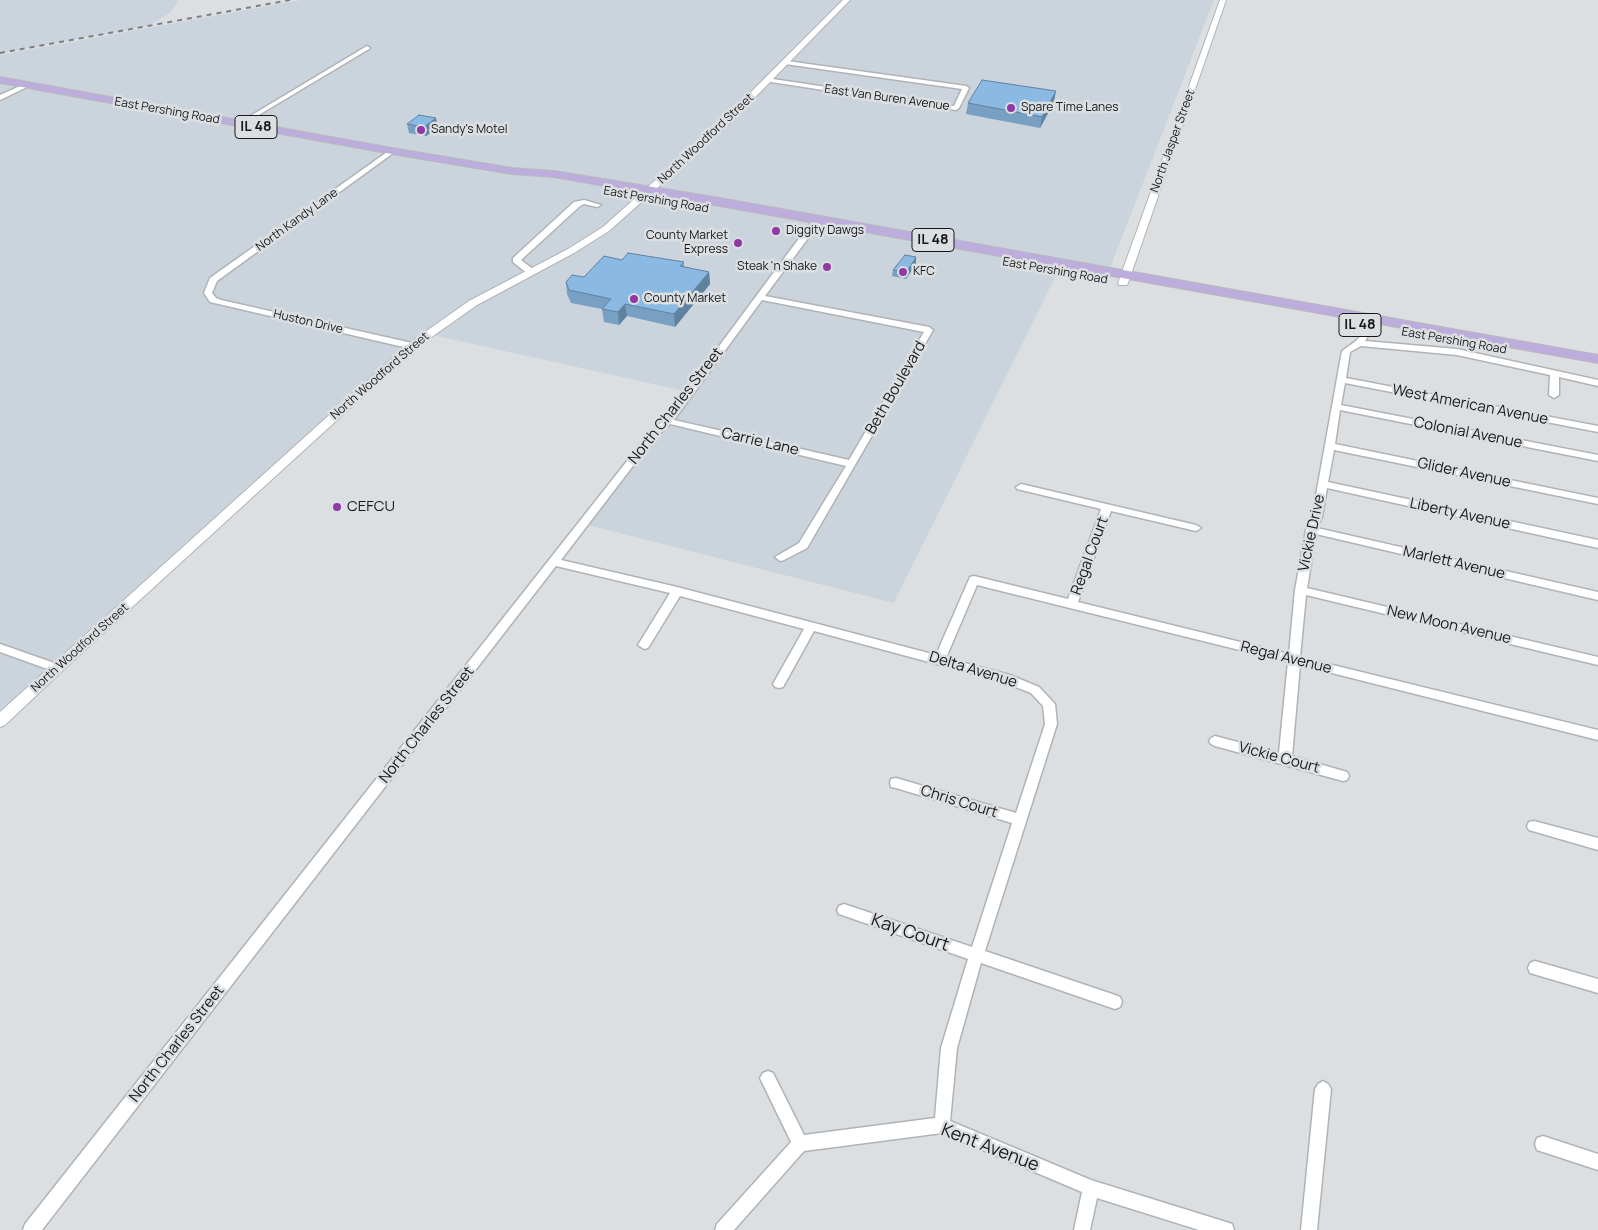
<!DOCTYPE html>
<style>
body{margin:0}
canvas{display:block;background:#dcdfe2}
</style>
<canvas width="1598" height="1230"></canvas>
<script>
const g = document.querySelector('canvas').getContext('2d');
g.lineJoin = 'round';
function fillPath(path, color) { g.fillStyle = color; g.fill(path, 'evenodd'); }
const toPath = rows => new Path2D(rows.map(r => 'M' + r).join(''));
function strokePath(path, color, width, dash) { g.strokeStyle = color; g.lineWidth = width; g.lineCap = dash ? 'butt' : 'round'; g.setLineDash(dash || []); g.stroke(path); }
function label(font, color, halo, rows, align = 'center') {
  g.font = font + ' Manrope,sans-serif'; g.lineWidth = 5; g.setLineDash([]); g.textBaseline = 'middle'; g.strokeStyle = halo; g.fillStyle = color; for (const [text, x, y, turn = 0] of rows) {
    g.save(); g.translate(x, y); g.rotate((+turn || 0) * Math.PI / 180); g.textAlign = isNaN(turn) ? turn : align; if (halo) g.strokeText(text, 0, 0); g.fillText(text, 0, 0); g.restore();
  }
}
const built = toPath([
 [0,0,179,0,170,13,148,26,0,53],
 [301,0,1214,0,1109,271,1062,263,894,603,584,524,689,392,428,334,0,716,0,55]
]);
const minor = toPath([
 [367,46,370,48,369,49,242,125,237,124,367,46],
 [787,61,966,86,969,88,959,108,956,110,764,81,764,79,766,78,954,106,962,89,785,64,784,63,787,61],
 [27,83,30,85,29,86,0,100,0,95,27,83],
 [390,150,396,151,217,281,212,293,216,298,221,300,412,343,415,344,415,348,412,349,210,302,204,293,210,278,390,150],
 [584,200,601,205,597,207,584,204,580,206,521,260,534,270,534,274,528,274,513,262,513,258,574,202,584,200],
 [819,218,826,220,815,229,765,296,929,327,933,330,807,548,784,560,780,561,775,557,799,543,846,466,670,424,652,441,561,560,677,587,936,655,970,577,974,576,1068,599,1101,509,1017,489,1016,487,1021,484,1196,525,1201,528,1196,531,1111,511,1078,602,1289,654,1295,590,1306,530,1312,517,1342,351,1356,341,1360,336,1364,316,1367,315,1371,318,1368,336,1365,341,1457,349,1598,380,1598,386,1559,377,1559,395,1554,398,1549,395,1550,375,1457,355,1361,346,1350,352,1346,378,1598,426,1598,432,1345,383,1341,405,1598,455,1598,461,1340,410,1335,444,1598,498,1598,504,1334,450,1328,482,1598,540,1598,548,1327,488,1322,517,1317,528,1598,592,1598,600,1316,534,1307,588,1598,657,1598,665,1306,595,1300,657,1598,730,1598,740,1300,665,1292,756,1347,772,1349,776,1347,780,1343,781,1215,746,1211,744,1209,741,1211,738,1215,736,1279,753,1288,662,977,585,946,658,1010,675,1039,687,1055,704,1057,724,985,951,1115,995,1120,997,1122,1002,1120,1007,1115,1009,981,963,957,1048,950,1121,1091,1180,1226,1222,1232,1224,1234,1230,1199,1230,1097,1198,1090,1230,1074,1230,1082,1192,942,1133,804,1151,734,1230,715,1230,717,1224,791,1142,760,1078,763,1073,768,1071,773,1073,804,1135,935,1118,941,1048,968,959,839,914,837,910,839,906,844,904,972,947,1012,823,896,788,891,787,890,783,891,779,896,778,1016,813,1045,724,1043,706,1031,693,1003,682,814,631,783,687,779,688,775,687,773,684,804,629,680,596,648,648,644,649,638,645,670,593,556,566,42,1230,23,1230,25,1224,646,437,665,419,809,225,819,218],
 [762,300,924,332,849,460,674,420,762,300],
 [0,644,60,665,62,668,60,671,56,672,0,652,0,644],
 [1534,821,1598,838,1598,850,1529,830,1527,826,1529,822,1534,821],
 [1535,961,1598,979,1598,993,1530,973,1528,968,1530,963,1535,961],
 [1323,1081,1328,1084,1331,1089,1317,1230,1301,1230,1315,1089,1318,1084,1323,1081],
 [1543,1136,1598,1154,1598,1170,1537,1150,1535,1144,1537,1138,1543,1136]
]);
const tertiary = toPath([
 [843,0,850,0,731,122,609,231,574,253,477,305,416,348,61,672,5,725,0,727,0,712,408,344,469,301,568,249,603,227,725,118,843,0],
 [1220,0,1226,0,1128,283,1127,285,1119,285,1118,283,1220,0]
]);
const primary = toPath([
 [0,77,392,148,512,168,554,171,714,197,1598,355,1598,363,714,205,554,177,512,174,392,154,0,83,0,77]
]);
const rail = toPath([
 [0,53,290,0]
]);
const wall = toPath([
 [1054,102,1040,128,966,114,968,103],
 [407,124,438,127,426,136,409,133],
 [684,262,684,267,709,272,710,284,675,327,627,316,619,325,604,322,602,309,571,303,567,294,566,282,584,277],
 [916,264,906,279,892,276,893,270]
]);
const shadedWall = toPath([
 [1056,91,1054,102,1040,128,1042,117],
 [436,118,438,127,426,136,424,127],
 [916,257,916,264,906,279,907,272],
 [709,272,710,284,675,327,674,314],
 [625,304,627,316,619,325,618,312]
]);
const building = toPath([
 [982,80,1056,91,1042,117,968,103,982,80],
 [419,115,436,118,424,127,407,124,419,115],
 [628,253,684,262,680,266,709,272,674,314,625,304,618,312,602,309,611,299,569,290,566,282,572,275,584,277,604,256,622,260,628,253],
 [905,255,916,257,907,272,893,270,905,255]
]);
const markers = [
 [1011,108,5,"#9038a4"],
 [421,130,5,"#9038a4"],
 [776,231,5,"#9038a4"],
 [738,243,5,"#9038a4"],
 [827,267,5,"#9038a4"],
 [903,272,5,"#9038a4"],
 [634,299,5,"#9038a4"],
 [337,507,5,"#9038a4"]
];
const farStreetnames = [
 ["East Van Buren Avenue",887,98,8],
 ["East Pershing Road",167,111,10],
 ["North Woodford Street",706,139,-43],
 ["North Jasper Street",1173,141,-70],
 ["East Pershing Road",656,200,10],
 ["North Kandy Lane",297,220,-36],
 ["East Pershing Road",1055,271,10],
 ["Huston Drive",308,322,13],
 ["East Pershing Road",1454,341,10],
 ["North Woodford Street",380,376,-41],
 ["North Woodford Street",80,648,-42]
];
const farPoinames = [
 ["Spare Time Lanes",1021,108],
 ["Sandy's Motel",431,130],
 ["Diggity Dawgs",786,231],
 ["County Market",728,236,"right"],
 ["Express",728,250,"right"],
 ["Steak 'n Shake",817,267,"right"],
 ["KFC",913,272],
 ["County Market",644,299]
];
const shields = [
 [256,127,42],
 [933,240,42],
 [1360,325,42]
];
const shieldNames = [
 ["IL 48",256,127],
 ["IL 48",933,240],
 ["IL 48",1360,325]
];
const streetNames = [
 ["Beth Boulevard",896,388,-60],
 ["West American Avenue",1470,405,11],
 ["North Charles Street",676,406,-52],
 ["Colonial Avenue",1468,433,11],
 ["Carrie Lane",760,442,13],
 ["Glider Avenue",1464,473,12],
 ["Liberty Avenue",1460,514,12],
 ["Vickie Drive",1312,533,-78],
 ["Regal Court",1090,556,-70],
 ["Marlett Avenue",1454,563,13],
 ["New Moon Avenue",1449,625,13],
 ["Regal Avenue",1286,658,14],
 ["Delta Avenue",973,670,17],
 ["North Charles Street",427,725,-52],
 ["Vickie Court",1279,758,15],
 ["Chris Court",959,802,17],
 ["North Charles Street",177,1044,-52]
];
const poiNames = [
 ["CEFCU",347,507]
];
const nearStreetnames = [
 ["Kay Court",910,933,19],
 ["Kent Avenue",990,1148,21]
];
fillPath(built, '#cbd4dd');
strokePath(minor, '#b0b3b6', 3);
strokePath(tertiary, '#b0b3b6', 2);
strokePath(primary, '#b9baba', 2);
fillPath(minor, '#fff');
fillPath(tertiary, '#fff');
fillPath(primary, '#bdaddc');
strokePath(rail, '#7d7f81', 2, [5, 5]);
fillPath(wall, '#77a0c3');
fillPath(shadedWall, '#61829f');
fillPath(building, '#8abae3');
strokePath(building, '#61829f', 1);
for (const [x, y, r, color] of markers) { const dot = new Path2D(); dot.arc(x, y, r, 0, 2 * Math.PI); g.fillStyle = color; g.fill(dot); strokePath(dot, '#dcdfe2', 2); }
label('12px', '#171819', '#dcdfe2', farStreetnames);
label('12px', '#171819', '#dcdfe2', farPoinames, 'left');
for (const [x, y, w] of shields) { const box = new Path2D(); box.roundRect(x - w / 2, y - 11.5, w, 23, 4); g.fillStyle = '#dcdfe2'; g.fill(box); strokePath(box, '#171819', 1); }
label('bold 14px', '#171819', null, shieldNames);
label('15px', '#171819', '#dcdfe2', streetNames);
label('15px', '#171819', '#dcdfe2', poiNames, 'left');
label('18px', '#171819', '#dcdfe2', nearStreetnames);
</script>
